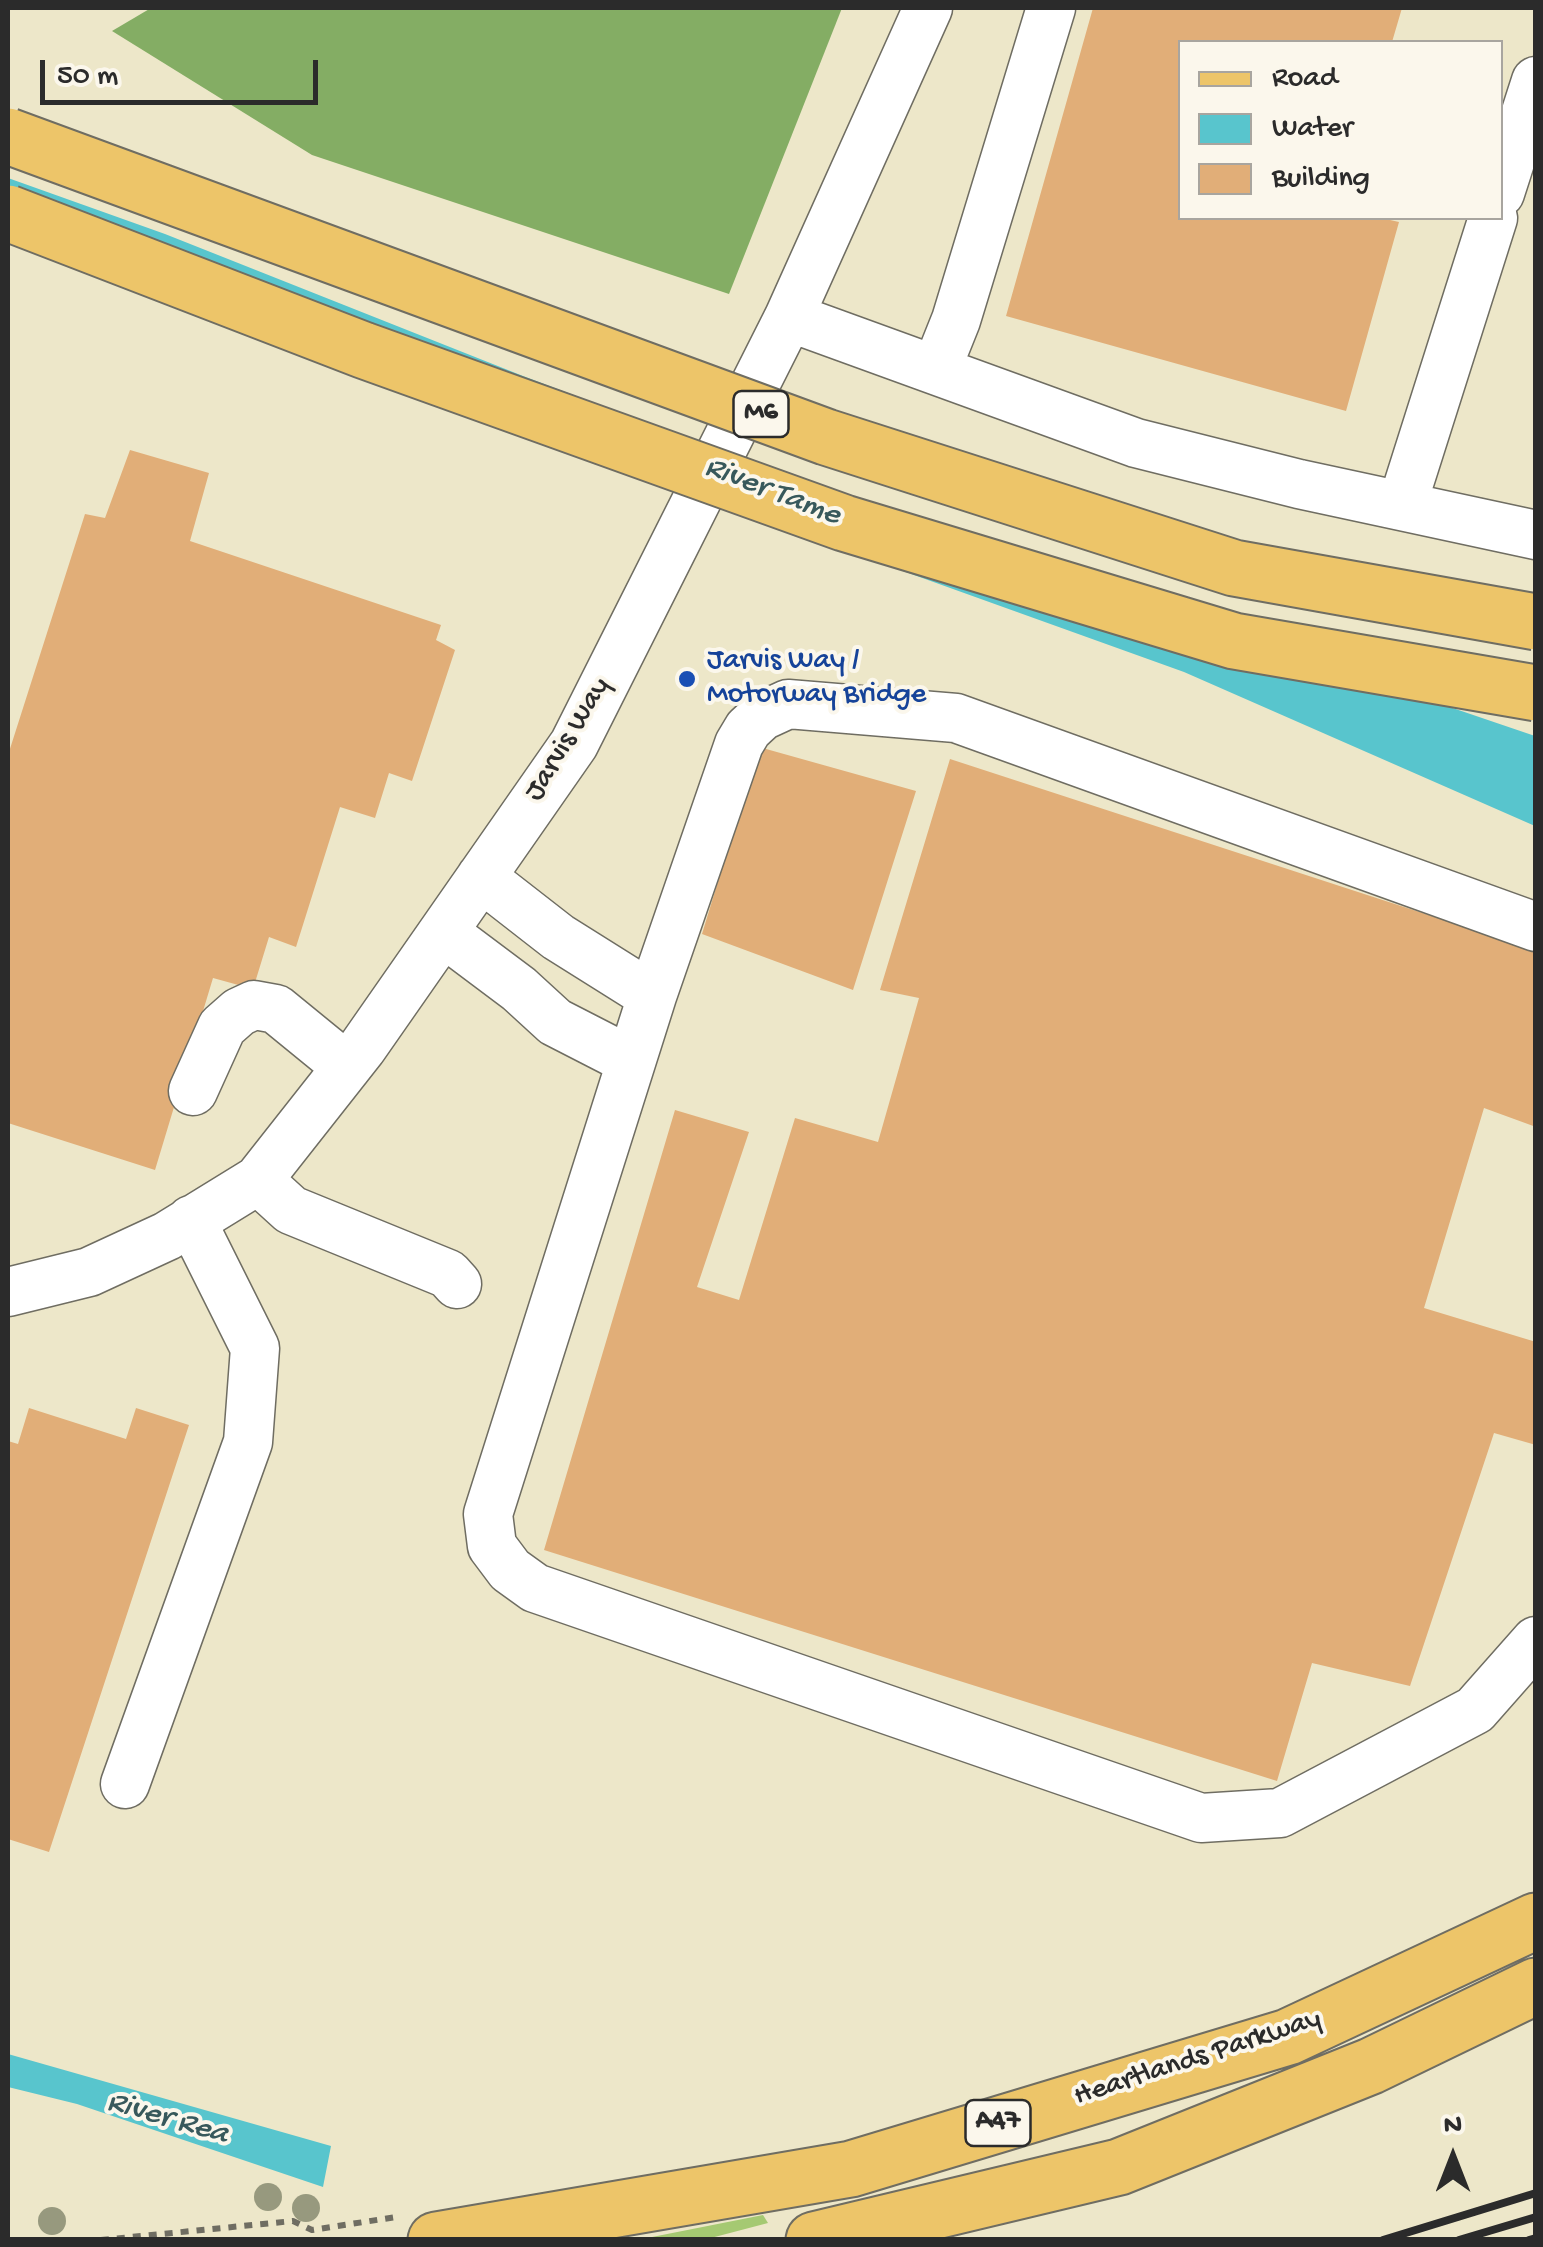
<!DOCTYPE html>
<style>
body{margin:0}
#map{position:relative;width:1543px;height:2247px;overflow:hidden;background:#ede7c9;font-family:"Gochi Hand",sans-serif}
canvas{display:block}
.frame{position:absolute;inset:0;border:10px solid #2b2b2b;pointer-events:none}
.legend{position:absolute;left:1178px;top:40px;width:325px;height:180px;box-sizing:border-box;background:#fbf7ec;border:2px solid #a8a59f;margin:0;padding:12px 18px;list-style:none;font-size:30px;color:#2b2b2b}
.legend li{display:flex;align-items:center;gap:20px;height:50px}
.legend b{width:50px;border:2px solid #a8a59f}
.north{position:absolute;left:1403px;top:2107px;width:100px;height:100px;-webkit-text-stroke:8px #fbf7ec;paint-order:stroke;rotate:0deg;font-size:28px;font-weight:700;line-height:40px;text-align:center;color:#2b2b2b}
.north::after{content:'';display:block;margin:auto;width:35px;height:45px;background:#2b2b2b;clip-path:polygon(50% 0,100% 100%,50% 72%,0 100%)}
.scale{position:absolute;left:40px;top:60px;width:278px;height:45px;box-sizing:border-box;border:5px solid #2b2b2b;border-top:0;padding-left:12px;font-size:30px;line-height:35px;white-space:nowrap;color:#2b2b2b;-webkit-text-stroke:8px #fbf7ec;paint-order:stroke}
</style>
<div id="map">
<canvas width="1543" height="2247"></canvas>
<div class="frame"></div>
<ul class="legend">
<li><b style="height:12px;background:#edc569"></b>Road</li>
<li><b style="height:28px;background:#58c5cd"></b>Water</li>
<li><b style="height:28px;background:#e1ae78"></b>Building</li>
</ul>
<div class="north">N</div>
<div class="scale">50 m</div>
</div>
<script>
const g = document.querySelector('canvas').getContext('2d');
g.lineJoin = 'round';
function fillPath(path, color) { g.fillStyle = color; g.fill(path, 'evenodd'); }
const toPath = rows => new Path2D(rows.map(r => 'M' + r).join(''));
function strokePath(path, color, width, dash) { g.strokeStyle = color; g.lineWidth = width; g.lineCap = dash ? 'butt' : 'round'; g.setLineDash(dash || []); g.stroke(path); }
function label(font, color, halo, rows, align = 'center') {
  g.font = font + ' "Gochi Hand",sans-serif'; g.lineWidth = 8; g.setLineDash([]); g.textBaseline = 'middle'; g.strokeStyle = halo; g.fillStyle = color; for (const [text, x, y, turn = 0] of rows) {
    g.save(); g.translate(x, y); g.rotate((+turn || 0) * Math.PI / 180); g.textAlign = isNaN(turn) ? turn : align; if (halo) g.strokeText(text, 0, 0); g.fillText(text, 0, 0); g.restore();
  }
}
const green = toPath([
 [763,2215,768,2223,707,2239,642,2239]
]);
const forest = toPath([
 [151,8,842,8,729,294,312,155,112,31]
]);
const water = toPath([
 [8,178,165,234,523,376,964,542,1535,736,1535,826,1184,672,324,363,8,240],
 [8,2054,331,2146,323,2187,77,2104,8,2087]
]);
const building = toPath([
 [1093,8,1402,8,1392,42,1180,42,1180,218,1381,218,1399,222,1346,411,1006,316],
 [130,450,209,473,190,541,441,625,436,640,455,650,412,781,389,773,375,818,340,807,296,947,269,937,253,989,213,978,155,1170,8,1123,8,755,85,514,105,518],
 [759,747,916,791,853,990,702,934],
 [950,759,1536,950,1536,1127,1484,1108,1424,1308,1536,1342,1536,1445,1494,1433,1410,1686,1312,1663,1277,1781,544,1550,675,1110,749,1132,697,1287,739,1300,795,1118,878,1142,919,998,880,990],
 [29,1408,126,1439,136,1408,189,1425,49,1852,8,1839,8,1441,18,1444]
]);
const path = toPath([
 [101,2240,293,2221,312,2230,396,2217]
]);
const minor = toPath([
 [1500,193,1536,81],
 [789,317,1136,443,1299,484,1536,535],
 [936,370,956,320,1051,8],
 [1402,505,1493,218],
 [481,877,558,937,652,996],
 [1536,927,956,718,788,704,762,716,748,729,739,744,652,996,488,1514,492,1546,510,1570,535,1588,1201,1818,1280,1813,1475,1710,1536,1641],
 [443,932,519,989,555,1022,631,1061],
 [193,1091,222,1027,239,1012,254,1005,276,1009,347,1067],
 [258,1180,291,1210,448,1274,457,1284],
 [8,1292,89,1272,167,1236,258,1180,362,1048,574,744,789,317,928,8],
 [125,1784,248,1442,255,1348,191,1220]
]);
const major = toPath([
 [436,2240,851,2169,1288,2037,1536,1921],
 [814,2240,1119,2167,1371,2066,1536,1986]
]);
const rail = toPath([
 [1383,2240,1536,2193],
 [1459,2240,1536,2217],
 [1529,2240,1536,2238]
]);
const highwayBridge = toPath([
 [8,136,826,437,1234,568,1536,622],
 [8,213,363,350,844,523,1234,641,1536,693]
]);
const trees = [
 [268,2197],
 [306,2208],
 [52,2221]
];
const markers = [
 [687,679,10,"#1a4fb4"]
];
const shields = [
 [761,414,55],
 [998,2123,65]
];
const shieldNames = [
 ["M6",761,414],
 ["A47",998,2123]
];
const transitNames = [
 ["Jarvis Way /",707,662],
 ["Motorway Bridge",707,696]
];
const streetNames = [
 ["Jarvis Way",569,740,-59],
 ["Heartlands Parkway",1198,2059,-18]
];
const waterNames = [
 ["River Tame",772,493,21],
 ["River Rea",167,2120,16]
];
fillPath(green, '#a5c972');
fillPath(forest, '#84ad64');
fillPath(water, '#58c5cd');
fillPath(building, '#e1ae78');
strokePath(minor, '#6f6d62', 51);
strokePath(major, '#6f6d62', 59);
strokePath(path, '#6f6d62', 6, [8, 8]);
strokePath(minor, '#fff', 48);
strokePath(major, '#edc569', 55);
strokePath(rail, '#2b2b2b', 8);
strokePath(highwayBridge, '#6f6d62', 59, []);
strokePath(highwayBridge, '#edc569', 55);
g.fillStyle = '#97997e';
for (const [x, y] of trees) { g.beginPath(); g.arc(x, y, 14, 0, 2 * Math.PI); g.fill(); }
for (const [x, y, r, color] of markers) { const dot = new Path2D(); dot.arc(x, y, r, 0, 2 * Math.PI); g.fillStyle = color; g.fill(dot); strokePath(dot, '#fbf7ec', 4); }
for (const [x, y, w] of shields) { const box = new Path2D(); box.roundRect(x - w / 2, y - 23, w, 46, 8); g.fillStyle = '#fbf7ec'; g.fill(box); strokePath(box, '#2b2b2b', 2.5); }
label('bold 28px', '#2b2b2b', null, shieldNames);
label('30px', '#164399', '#fbf7ec', transitNames, 'left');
label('30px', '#2b2b2b', '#fbf7ec', streetNames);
label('italic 32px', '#38595c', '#fbf7ec', waterNames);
</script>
